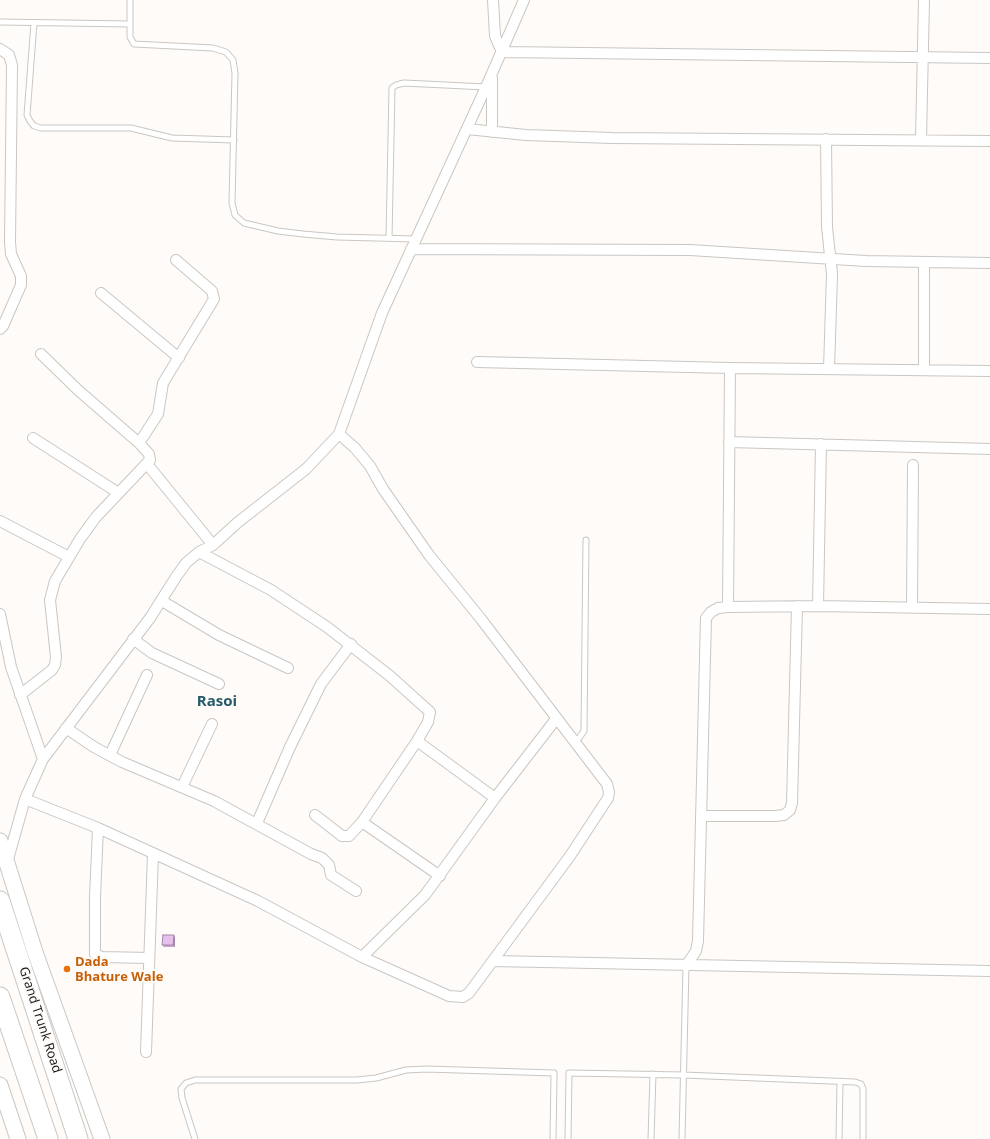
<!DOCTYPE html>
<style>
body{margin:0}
canvas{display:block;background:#fefbf8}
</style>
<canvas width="990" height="1139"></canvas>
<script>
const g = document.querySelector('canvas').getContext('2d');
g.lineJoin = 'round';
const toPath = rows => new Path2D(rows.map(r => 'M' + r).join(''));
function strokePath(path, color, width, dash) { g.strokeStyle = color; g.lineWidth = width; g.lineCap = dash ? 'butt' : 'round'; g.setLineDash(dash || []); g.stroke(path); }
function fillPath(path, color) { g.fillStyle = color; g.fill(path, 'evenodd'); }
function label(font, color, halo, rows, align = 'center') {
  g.font = font + ' "Open Sans",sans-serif'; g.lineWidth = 4; g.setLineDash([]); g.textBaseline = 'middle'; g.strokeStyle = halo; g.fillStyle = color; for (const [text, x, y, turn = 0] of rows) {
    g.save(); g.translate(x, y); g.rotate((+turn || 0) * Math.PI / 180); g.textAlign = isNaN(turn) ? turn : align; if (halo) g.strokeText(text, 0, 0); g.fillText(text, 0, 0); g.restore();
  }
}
const lane = toPath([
 [130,0,130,37,134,44,213,48,226,52,233,60,235,73,232,203,235,215,244,223,278,231,303,234,337,237,415,239],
 [0,22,130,24],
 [34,23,27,115,30,121,34,126,41,128,131,128,172,138,234,140],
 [389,238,392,88,396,85,404,83,486,87],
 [573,740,579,738,584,731,586,540],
 [195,1139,182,1098,181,1089,186,1083,195,1080,357,1080,376,1078,406,1070,426,1069,554,1073,553,1139],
 [568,1139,569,1073,684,1075,855,1082,861,1084,863,1089,863,1139],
 [651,1139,653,1074],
 [682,1139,686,966],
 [839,1139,840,1082]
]);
const street = toPath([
 [493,0,495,36,502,52,990,58],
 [0,49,9,55,12,65,10,242,11,254,21,276,21,285,3,326,0,329],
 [492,78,492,132],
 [467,129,526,135,612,138,990,141],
 [826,139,827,227,832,274,829,369],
 [921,139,924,0],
 [411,249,690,250,866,261,990,263],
 [101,293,179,358],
 [477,362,730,368,990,371],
 [924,370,924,262],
 [33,438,117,492],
 [729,442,990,449],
 [139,443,158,414,163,383,214,299,212,291,176,260],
 [821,444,818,606,990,609],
 [147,464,213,545],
 [0,521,69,557],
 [199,552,271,590,327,627,390,676,430,712,428,722,417,741,362,822,349,836,342,836,315,815],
 [162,601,219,635,288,668],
 [728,607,730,368],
 [912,607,913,465],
 [0,614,11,667,43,759],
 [133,639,152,653,219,684],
 [20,695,52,670,55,665,56,657,50,600,55,581,80,539,96,517,150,460,149,454,139,443,78,390,41,354],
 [66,728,94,747,122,762,214,801,311,854,322,858,329,865,331,875,356,891],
 [417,741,495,798],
 [110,755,147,675],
 [182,787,212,724],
 [25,799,98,828,258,901,362,957,449,996,463,997,469,993,570,856,608,798,609,792,607,784,481,619,429,555,383,489,370,466,355,448,339,434],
 [702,816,775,816,784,815,790,810,792,803,797,606],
 [362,822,440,876],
 [257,823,290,747,321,684,351,644],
 [98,828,95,897,95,954,102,957,149,958],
 [7,863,25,799,43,759,150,618,176,577,186,563,199,552,213,545,237,523,306,469,339,434,382,313,486,87,524,0],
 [362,957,425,895,495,798,556,719],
 [493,961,990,971],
 [686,966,696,951,698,941,706,618,711,612,718,608,728,607,818,606],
 [146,1052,153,854]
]);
const secondary = toPath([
 [0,841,35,952,102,1139],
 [0,1085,18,1139]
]);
const highway = toPath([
 [0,901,78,1139],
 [0,997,48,1139]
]);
const wall = toPath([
 [175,937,175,947,164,947,162,945]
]);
const shadedWall = toPath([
 [174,935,175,937,175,947,173,945]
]);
const building = toPath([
 [163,935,174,935,173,945,162,945,163,935]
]);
const markers = [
 [67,969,4,"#e8710a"]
];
const foodNames = [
 ["Dada",75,962],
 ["Bhature Wale",75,977]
];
const streetNames = [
 ["Grand Trunk Road",40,1020,72]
];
const quarterNames = [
 ["Rasoi",217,702]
];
strokePath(lane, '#c9c7c4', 7);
strokePath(street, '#c9c7c4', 12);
strokePath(secondary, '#c9c7c4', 17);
strokePath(highway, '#c9c7c4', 21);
strokePath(lane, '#fff', 5);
strokePath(street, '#fff', 10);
strokePath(secondary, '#fff', 15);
strokePath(highway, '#fff', 19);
fillPath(wall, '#c8a5cd');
fillPath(shadedWall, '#a286a7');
fillPath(building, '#e8c0ee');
strokePath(building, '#a286a7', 1);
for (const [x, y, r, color] of markers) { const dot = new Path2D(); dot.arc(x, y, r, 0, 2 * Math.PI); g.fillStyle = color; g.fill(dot); strokePath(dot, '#fefbf8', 1.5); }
label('bold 13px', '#c56008', '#fefbf8', foodNames, 'left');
label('13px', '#171615', '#fefbf8', streetNames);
label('bold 15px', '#255a68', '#fefbf8', quarterNames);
</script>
